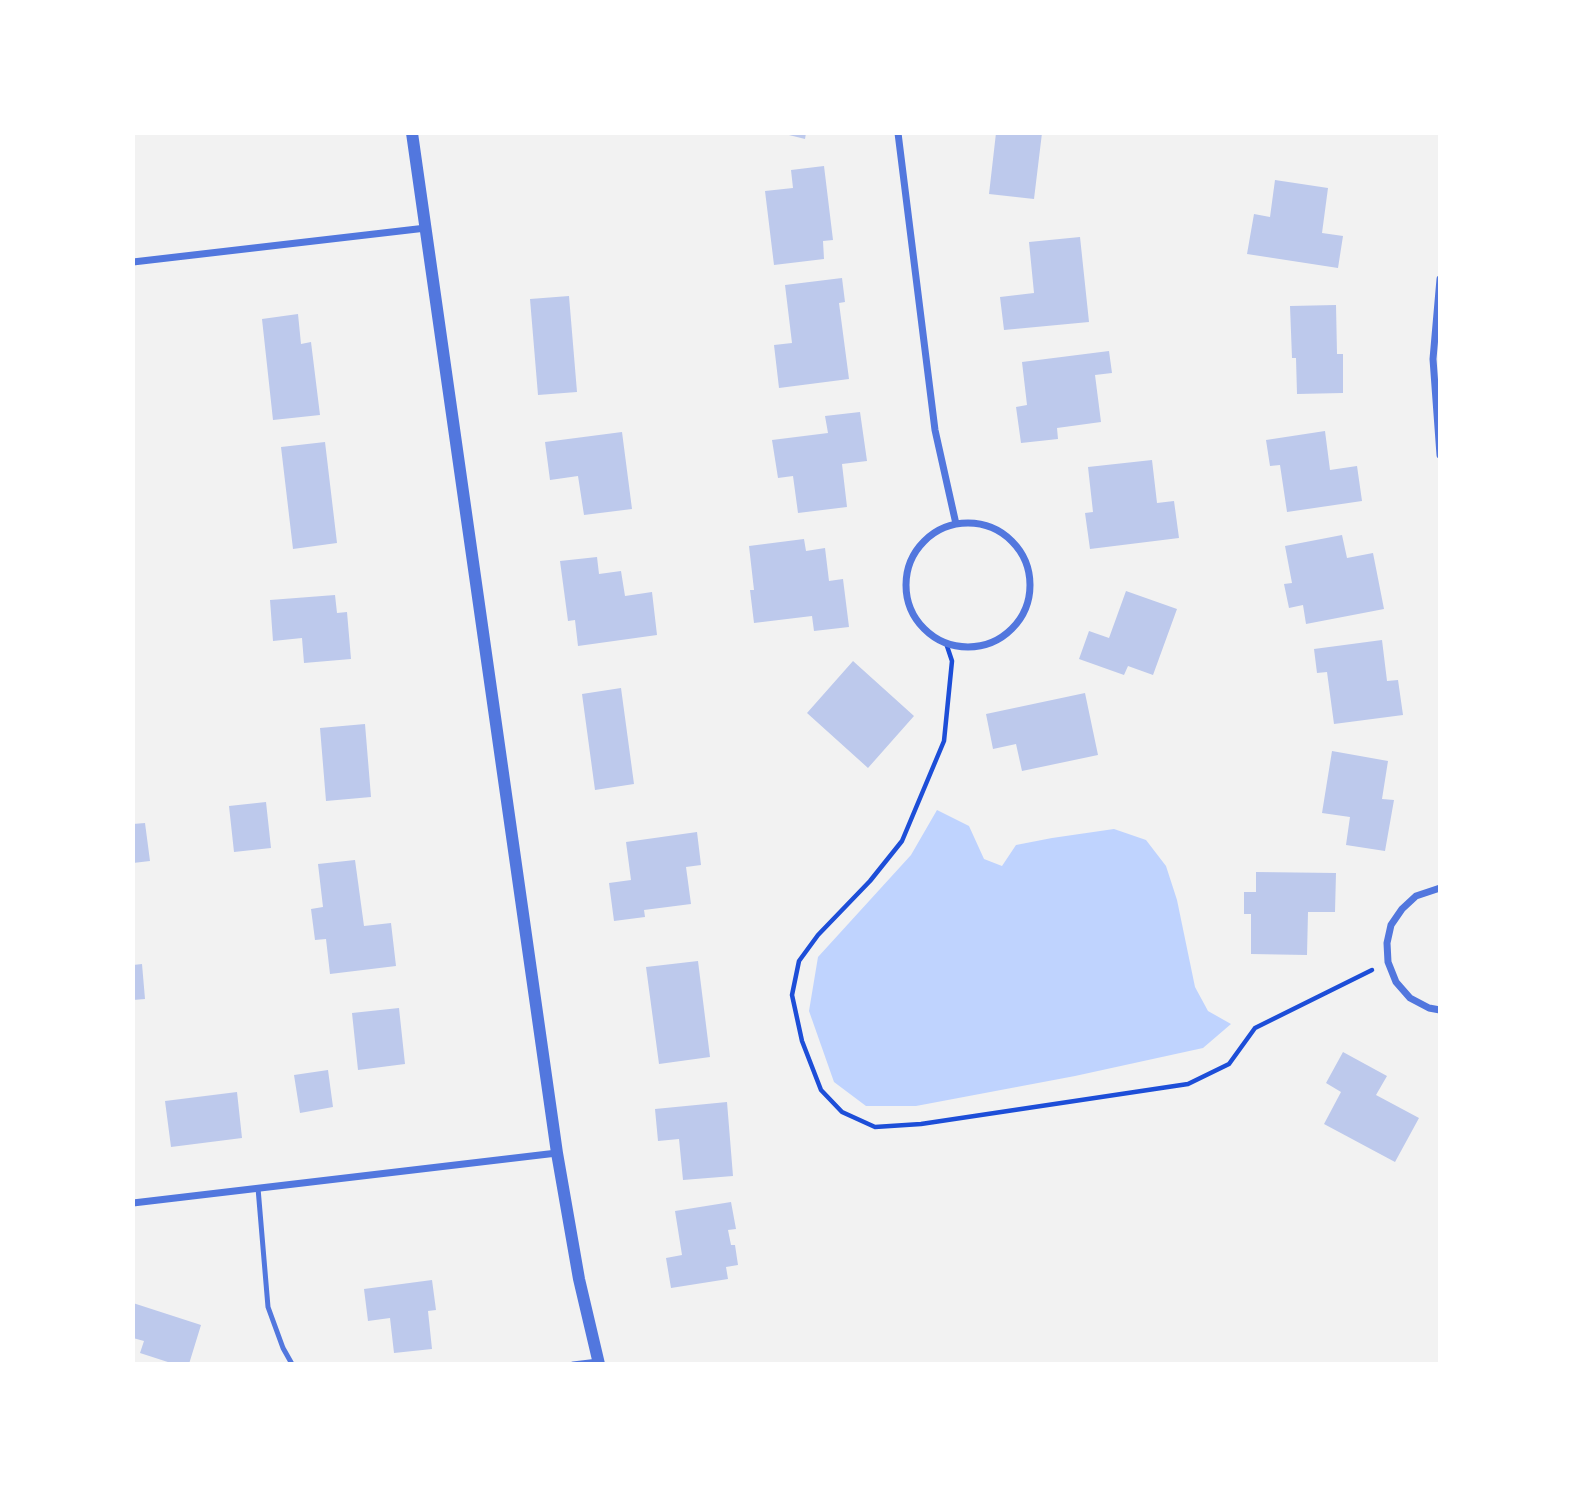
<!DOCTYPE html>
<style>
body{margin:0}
#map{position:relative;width:1573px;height:1497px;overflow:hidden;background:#f2f2f2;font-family:"Roboto Condensed",sans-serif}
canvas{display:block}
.frame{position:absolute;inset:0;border:135px solid #fff;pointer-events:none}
</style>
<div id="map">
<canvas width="1573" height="1497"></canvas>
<div class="frame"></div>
</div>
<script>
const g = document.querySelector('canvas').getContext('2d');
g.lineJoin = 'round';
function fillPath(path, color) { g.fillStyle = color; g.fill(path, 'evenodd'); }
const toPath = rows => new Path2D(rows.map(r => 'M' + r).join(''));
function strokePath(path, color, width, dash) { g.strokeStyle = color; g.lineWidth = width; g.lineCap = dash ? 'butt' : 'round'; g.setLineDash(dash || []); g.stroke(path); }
const water = toPath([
 [937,810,969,826,984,859,1002,866,1016,845,1052,838,1114,829,1146,840,1166,866,1177,900,1195,987,1208,1011,1231,1024,1203,1048,1075,1076,916,1106,866,1106,834,1082,809,1011,818,957,911,855]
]);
const building = toPath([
 [781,133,806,133,805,139],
 [996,133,1042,133,1034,199,989,194],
 [824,166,833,240,823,241,824,259,774,265,765,191,793,188,791,170],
 [1275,180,1328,188,1322,233,1343,236,1338,268,1247,254,1254,214,1270,217],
 [1080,237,1089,322,1004,330,1000,297,1034,293,1029,242],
 [842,278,845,302,839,303,849,379,779,388,774,345,792,343,785,285],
 [569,296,577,392,538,395,530,299],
 [1336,305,1337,354,1343,354,1343,393,1297,394,1296,358,1292,358,1290,306],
 [298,314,301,344,311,342,320,415,273,420,262,319],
 [1109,351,1112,373,1095,375,1101,422,1057,428,1058,439,1021,443,1016,407,1027,405,1022,362],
 [860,412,867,461,842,464,847,507,798,513,793,476,778,478,772,440,828,433,825,416],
 [1325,431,1330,470,1357,466,1362,501,1287,512,1280,465,1270,466,1266,440],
 [622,432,632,509,584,515,578,476,550,480,545,442],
 [325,442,337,543,293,549,281,447],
 [1152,460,1157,503,1174,501,1179,538,1090,549,1085,513,1093,512,1088,467],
 [1342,535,1347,558,1373,553,1384,609,1306,624,1303,605,1289,608,1284,584,1292,583,1285,546],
 [804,539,806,551,825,548,829,581,843,579,849,627,814,631,812,616,754,623,750,590,754,590,749,546],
 [597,557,599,574,621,571,625,596,652,592,657,635,578,646,575,620,568,621,560,561],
 [1126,591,1177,609,1153,675,1128,666,1124,675,1079,659,1089,631,1109,638],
 [335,595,337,613,347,612,351,659,304,663,302,638,273,641,270,600],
 [1382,640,1387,681,1398,680,1403,715,1334,724,1327,672,1317,673,1314,649],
 [853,661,914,716,868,768,807,713],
 [621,688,634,784,595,790,582,694],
 [1085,693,1098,755,1022,771,1016,744,993,749,986,714],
 [365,724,371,797,326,801,320,728],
 [1332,751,1388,761,1382,799,1394,800,1385,851,1346,845,1350,817,1322,813],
 [266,802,271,848,234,852,229,806],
 [145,823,150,861,133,863,133,824],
 [697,832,701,865,686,867,691,904,644,910,645,917,614,921,609,883,631,880,626,842],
 [355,860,364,926,391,923,396,966,330,974,326,939,315,940,311,909,323,907,318,864],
 [1256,872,1336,873,1335,912,1308,912,1307,955,1251,954,1251,914,1244,914,1244,892,1256,892],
 [698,961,710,1057,659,1064,646,967],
 [142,964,145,999,133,1000,133,965],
 [399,1008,405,1064,358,1070,352,1013],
 [1343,1052,1387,1076,1376,1095,1419,1118,1395,1162,1324,1124,1341,1092,1326,1083],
 [328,1070,333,1107,300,1113,294,1075],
 [237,1092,242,1138,171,1147,165,1101],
 [727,1102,733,1176,683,1180,679,1139,658,1141,655,1109],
 [731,1202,736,1229,728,1230,731,1245,735,1245,738,1265,726,1267,728,1279,671,1288,666,1258,682,1255,675,1211],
 [432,1280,436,1310,428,1311,432,1349,394,1353,390,1318,368,1321,364,1289],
 [133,1303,201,1325,189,1364,174,1364,140,1353,144,1341,133,1338]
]);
const path = toPath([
 [946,643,952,661,944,741,902,841,870,881,818,935,799,961,792,995,802,1041,821,1090,842,1112,875,1127,921,1124,1188,1084,1229,1064,1255,1028,1372,970]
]);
const service = toPath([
 [258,1188,268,1307,283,1348,292,1364],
 [573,1364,598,1361]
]);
const minor = toPath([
 [898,133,935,430,956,524],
 [133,262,426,228],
 [1440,279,1433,359,1440,455],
 '906 585a62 62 0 1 1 124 0a62 62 0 1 1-124 0Z',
 [1440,888,1416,896,1402,909,1391,925,1387,943,1388,962,1396,982,1410,998,1429,1008,1440,1010],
 [133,1203,557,1153]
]);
const tertiary = toPath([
 [412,133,557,1153,579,1279,599,1364]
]);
fillPath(water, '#bfd3fe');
fillPath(building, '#bdc9ec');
strokePath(path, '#1d4ed8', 4.5);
strokePath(service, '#5277de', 5);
strokePath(minor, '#5277de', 7);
strokePath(tertiary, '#5277de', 12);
</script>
